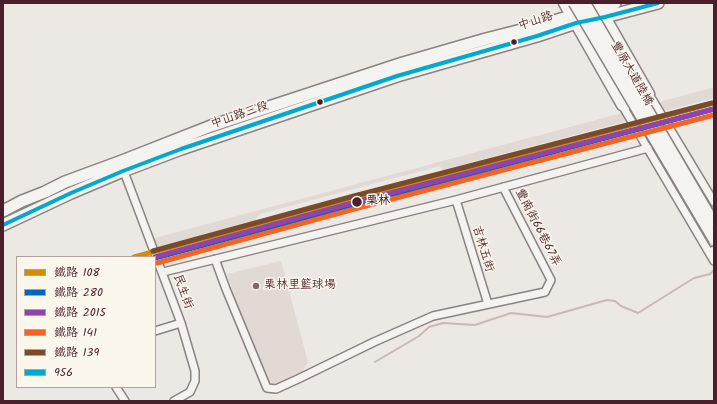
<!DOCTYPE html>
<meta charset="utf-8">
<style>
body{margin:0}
#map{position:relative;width:717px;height:404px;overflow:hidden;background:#ece9e4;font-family:Kalam,"LXGW WenKai TC",sans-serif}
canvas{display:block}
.frame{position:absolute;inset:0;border:4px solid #4a1f2b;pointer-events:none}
.legend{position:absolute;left:16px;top:256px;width:140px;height:132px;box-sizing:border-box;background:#fbf7ec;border:1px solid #b4a19f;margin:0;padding:5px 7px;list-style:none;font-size:12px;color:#4a1f2b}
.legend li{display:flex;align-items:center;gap:8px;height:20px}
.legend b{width:20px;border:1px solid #b4a19f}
</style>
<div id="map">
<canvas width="717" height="404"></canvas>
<div class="frame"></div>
<ul class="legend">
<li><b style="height:5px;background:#d48b09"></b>鐵路 108</li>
<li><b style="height:5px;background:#0065bd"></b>鐵路 280</li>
<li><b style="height:5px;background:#8e44ad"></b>鐵路 2015</li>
<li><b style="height:5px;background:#f26522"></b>鐵路 141</li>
<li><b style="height:5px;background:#7a4b2a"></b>鐵路 139</li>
<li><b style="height:5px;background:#00a9ce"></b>956</li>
</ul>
</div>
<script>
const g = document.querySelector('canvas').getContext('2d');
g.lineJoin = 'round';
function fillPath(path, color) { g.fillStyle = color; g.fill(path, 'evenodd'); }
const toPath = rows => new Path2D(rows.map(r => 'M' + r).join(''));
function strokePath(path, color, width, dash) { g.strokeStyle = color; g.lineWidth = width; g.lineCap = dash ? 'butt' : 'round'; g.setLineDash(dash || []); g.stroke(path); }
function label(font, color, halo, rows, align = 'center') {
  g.font = font + ' Kalam,"LXGW WenKai TC",sans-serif'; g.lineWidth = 3; g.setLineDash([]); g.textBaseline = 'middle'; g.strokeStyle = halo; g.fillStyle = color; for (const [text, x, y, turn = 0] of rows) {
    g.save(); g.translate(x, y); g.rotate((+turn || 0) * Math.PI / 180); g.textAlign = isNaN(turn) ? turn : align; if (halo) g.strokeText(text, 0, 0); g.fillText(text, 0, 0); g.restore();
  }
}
const green = toPath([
 [714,87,714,98,661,112,656,103],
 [622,113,627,121,442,170,440,166,260,214,256,219,257,222,154,248,151,239],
 [281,261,308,362,298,379,267,393,227,274]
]);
const stream = toPath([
 [375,362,419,336,429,327,443,323,475,325,511,313,547,317,607,300,615,301,621,306,638,313,694,278,710,274,714,270]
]);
const secondaryTunnel = toPath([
 [643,90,714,211],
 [623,98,713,252]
]);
const street = toPath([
 [649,94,714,202],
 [622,105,714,261],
 [123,169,181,323,195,371,195,381,190,392,174,401],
 [456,200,488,304],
 [215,259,226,289,267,388,276,389,298,379,374,342,433,316,545,292,551,280,503,187],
 [163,272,456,200,648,148],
 [155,331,181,323],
 [116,387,125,401]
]);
const secondary = toPath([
 [564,3,622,105,624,106,648,96,649,94,601,10],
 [713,252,714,254]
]);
const primary = toPath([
 [3,211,22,201,45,192,65,182,122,161,211,126,403,63,486,39,537,26,615,3],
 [3,225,71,193,123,171,181,149,397,76,537,36,576,23,605,17,658,3]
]);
const secondaryBridge = toPath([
 [574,3,714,240],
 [585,3,714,223]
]);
const bus1 = toPath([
 [3,225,71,193,123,171,181,149,397,76,537,36,576,23,605,17,658,3]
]);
const rail1 = toPath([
 [134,257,714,103]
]);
const rail2 = toPath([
 [155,258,714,109]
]);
const rail3 = toPath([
 [155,257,356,202,714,109]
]);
const rail4 = toPath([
 [157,263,358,208,714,115]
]);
const rail5 = toPath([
 [153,251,354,196,712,103]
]);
const markers = [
 [514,42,3.5,"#4a1f2b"],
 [320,102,3.5,"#4a1f2b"],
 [357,202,5.5,"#4a1f2b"],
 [256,286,4,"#83666c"]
];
const streetNames = [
 ["中山路",536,22,-18],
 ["豐原大道陸橋",631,74,60],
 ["中山路三段",240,116,-19],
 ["豐南街66巷67弄",537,228,63],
 ["吉林五街",482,249,73],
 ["民生街",182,292,70]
];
const stopNames = [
 ["栗林",366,202]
];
const poiNames = [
 ["栗林里籃球場",264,286]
];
fillPath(green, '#e1d9d4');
strokePath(stream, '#c8b9b6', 2);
strokePath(secondaryTunnel, '#ccc1bf', 10, [10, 5]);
strokePath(street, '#8b8282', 10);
strokePath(secondary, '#8b8282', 13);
strokePath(primary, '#8b8282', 14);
strokePath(street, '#f4f3ef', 7);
strokePath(secondary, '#f4f3ef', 10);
strokePath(primary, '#f4f3ef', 11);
strokePath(secondaryBridge, '#8b8282', 13, []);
strokePath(secondaryBridge, '#f4f3ef', 10);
strokePath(bus1, '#00a9ce', 4);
strokePath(rail1, '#d48b09', 5);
strokePath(rail2, '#0065bd', 5);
strokePath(rail3, '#8e44ad', 5);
strokePath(rail4, '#f26522', 5);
strokePath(rail5, '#7a4b2a', 5);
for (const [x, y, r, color] of markers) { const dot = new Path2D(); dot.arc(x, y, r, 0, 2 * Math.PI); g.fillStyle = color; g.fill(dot); strokePath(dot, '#fbf7ec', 1.5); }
label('12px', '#4a1f2b', '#fbf7ec', streetNames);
label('bold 12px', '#4a1f2b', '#fbf7ec', stopNames, 'left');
label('12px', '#4a1f2b', '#fbf7ec', poiNames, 'left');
</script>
